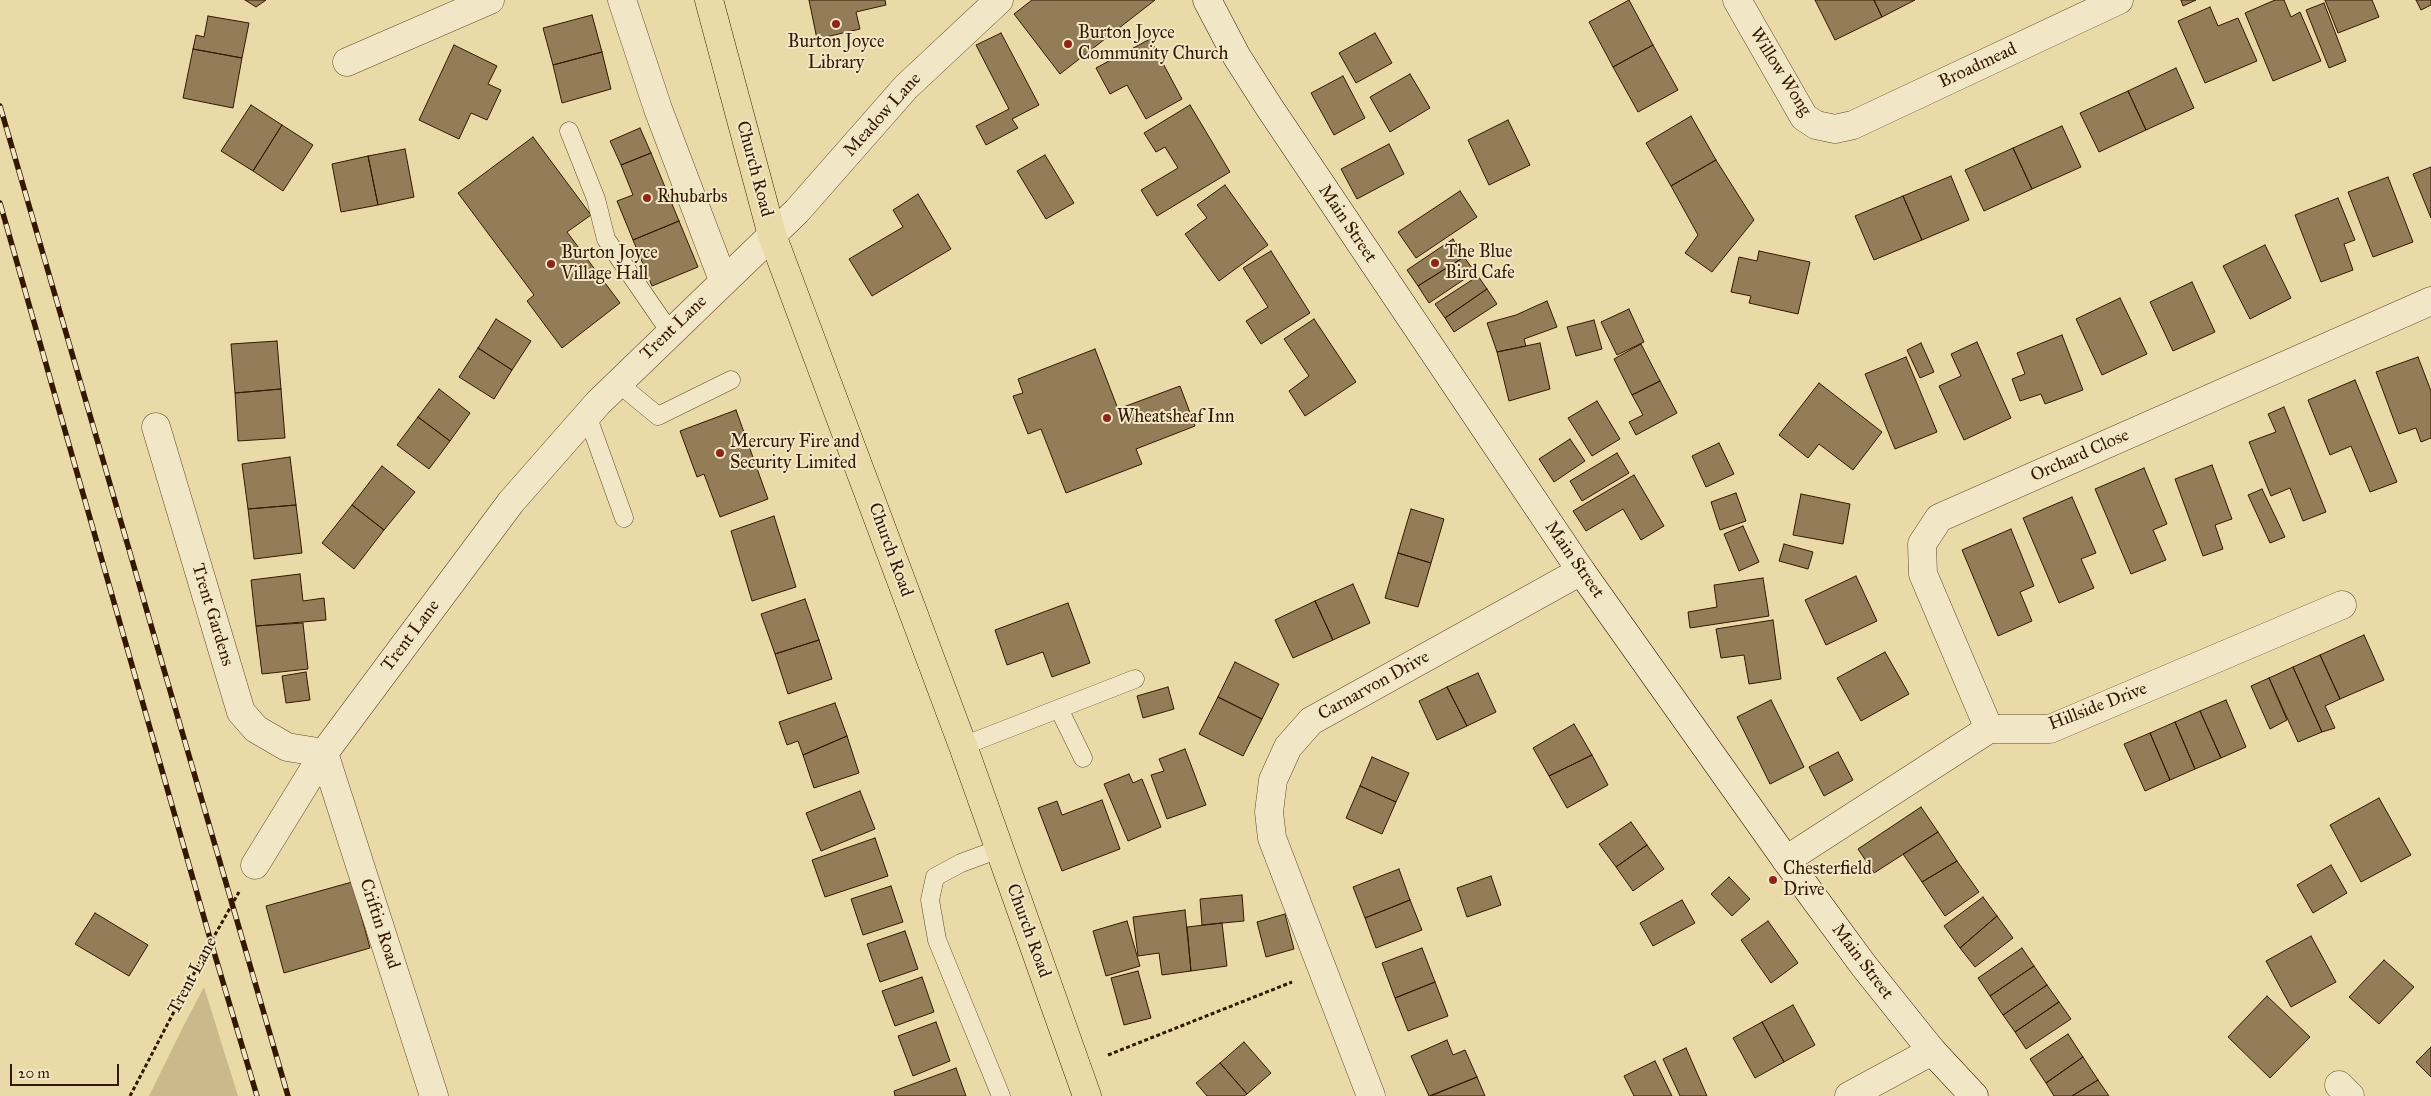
<!DOCTYPE html>
<style>
body{margin:0}
#map{position:relative;width:2431px;height:1096px;overflow:hidden;background:#eadaa8;font-family:"IM FELL Great Primer",serif}
canvas{display:block}
.scale{position:absolute;left:10px;top:1064px;width:109px;height:22px;box-sizing:border-box;border:2px solid #341801;border-top:0;padding-left:6px;font-size:15px;line-height:18px;white-space:nowrap;color:#341801;-webkit-text-stroke:4px #f1e7c6;paint-order:stroke}
</style>
<div id="map">
<canvas width="2431" height="1096"></canvas>
<div class="scale">20 m</div>
</div>
<script>
const g = document.querySelector('canvas').getContext('2d');
g.lineJoin = 'round';
function fillPath(path, color) { g.fillStyle = color; g.fill(path, 'evenodd'); }
const toPath = rows => new Path2D(rows.map(r => 'M' + r).join(''));
function strokePath(path, color, width, dash) { g.strokeStyle = color; g.lineWidth = width; g.lineCap = dash ? 'butt' : 'round'; g.setLineDash(dash || []); g.stroke(path); }
function label(font, color, halo, rows, align = 'center') {
  g.font = font + ' "IM FELL Great Primer",serif'; g.lineWidth = 4; g.setLineDash([]); g.textBaseline = 'middle'; g.strokeStyle = halo; g.fillStyle = color; for (const [text, x, y, turn = 0] of rows) {
    g.save(); g.translate(x, y); g.rotate((+turn || 0) * Math.PI / 180); g.textAlign = isNaN(turn) ? turn : align; if (halo) g.strokeText(text, 0, 0); g.fillText(text, 0, 0); g.restore();
  }
}
const green = toPath([
 [204,987,238,1096,149,1096,185,1023]
]);
const building = toPath([
 [245,0,266,0,256,7,245,0],
 [809,0,885,0,886,5,856,12,860,29,817,39,809,0],
 [1032,0,1155,0,1060,74,1014,14,1032,0],
 [1629,0,1653,45,1613,67,1589,22,1629,0],
 [1815,0,1874,0,1882,17,1835,40,1815,0],
 [1874,0,1915,0,1882,17,1874,0],
 [2181,0,2196,0,2183,6,2181,0],
 [2275,0,2284,0,2291,17,2300,12,2321,61,2273,81,2245,13,2275,0],
 [2325,0,2372,0,2379,17,2338,33,2325,0],
 [2416,0,2431,0,2431,5,2421,10,2416,0],
 [2324,3,2346,61,2329,68,2306,10,2324,3],
 [2210,7,2218,26,2238,18,2257,61,2205,83,2178,21,2210,7],
 [592,15,602,52,553,65,543,28,592,15],
 [208,16,249,23,242,58,193,49,196,35,204,37,208,16],
 [1001,33,1039,105,1012,119,1018,128,986,145,976,126,1009,109,976,45,1001,33],
 [1375,33,1392,63,1356,83,1339,53,1375,33],
 [1150,39,1182,99,1146,119,1127,85,1110,94,1096,68,1150,39],
 [454,45,497,66,488,84,501,90,487,120,471,113,459,139,419,120,454,45],
 [1653,45,1678,90,1638,112,1613,67,1653,45],
 [193,49,242,58,233,108,183,98,193,49],
 [602,52,611,89,562,103,553,65,602,52],
 [2176,68,2194,108,2146,130,2128,91,2176,68],
 [1410,74,1430,108,1390,132,1370,97,1410,74],
 [1343,76,1365,118,1334,135,1311,93,1343,76],
 [2128,91,2146,130,2099,152,2080,113,2128,91],
 [251,105,282,125,253,171,221,151,251,105],
 [1190,105,1230,172,1157,216,1141,190,1178,168,1165,147,1156,152,1144,133,1190,105],
 [1691,116,1716,160,1671,186,1646,143,1691,116],
 [1508,120,1530,165,1489,185,1468,140,1508,120],
 [282,125,313,145,283,191,253,171,282,125],
 [2062,126,2081,167,2032,189,2013,148,2062,126],
 [640,128,651,153,621,165,610,141,640,128],
 [533,137,591,215,567,232,620,303,562,348,527,301,534,295,458,193,533,137],
 [1389,144,1404,174,1357,199,1341,169,1389,144],
 [2013,148,2032,189,1984,211,1965,170,2013,148],
 [405,149,414,197,378,205,368,156,405,149],
 [651,153,679,221,633,240,617,201,633,195,621,165,651,153],
 [1045,155,1074,203,1046,219,1017,171,1045,155],
 [368,156,378,205,341,212,332,164,368,156],
 [1716,160,1754,220,1712,272,1685,253,1698,235,1671,186,1716,160],
 [2431,167,2431,218,2413,174,2431,167],
 [1951,176,1969,220,1922,240,1903,196,1951,176],
 [2388,177,2413,242,2373,257,2348,192,2388,177],
 [1225,185,1268,245,1219,281,1185,234,1207,218,1197,205,1225,185],
 [1460,191,1477,217,1416,258,1398,232,1460,191],
 [918,194,951,249,872,296,849,259,903,227,893,210,918,194],
 [1903,196,1922,240,1874,260,1855,216,1903,196],
 [2338,198,2355,240,2344,244,2353,270,2321,282,2295,215,2338,198],
 [679,221,698,267,652,286,633,240,679,221],
 [1453,239,1464,257,1418,286,1407,270,1453,239],
 [2265,245,2291,298,2250,319,2223,266,2265,245],
 [1271,251,1310,313,1261,344,1246,321,1268,307,1243,268,1271,251],
 [1759,251,1810,262,1798,314,1749,303,1751,296,1731,292,1739,257,1757,261,1759,251],
 [1464,257,1475,272,1429,303,1418,286,1464,257],
 [1478,276,1487,289,1445,318,1435,304,1478,276],
 [2192,282,2215,332,2173,351,2150,302,2192,282],
 [1487,289,1497,304,1454,332,1445,318,1487,289],
 [2120,298,2147,354,2102,375,2076,319,2120,298],
 [1547,301,1557,327,1524,339,1526,346,1497,352,1487,323,1516,315,1547,301],
 [1629,309,1644,342,1617,355,1601,322,1629,309],
 [496,319,531,341,512,370,478,348,496,319],
 [1314,319,1356,382,1305,416,1289,391,1309,376,1284,339,1314,319],
 [1594,320,1602,349,1576,356,1567,327,1594,320],
 [2062,335,2083,390,2045,404,2041,394,2020,401,2012,379,2025,374,2017,353,2062,335],
 [277,341,281,389,235,393,231,344,277,341],
 [1977,342,2011,418,1964,440,1939,386,1961,376,1951,354,1977,342],
 [1540,343,1550,389,1509,401,1497,352,1540,343],
 [1921,343,1934,372,1920,378,1907,350,1921,343],
 [1641,344,1660,381,1632,395,1614,359,1641,344],
 [478,348,512,370,494,399,459,377,478,348],
 [1095,349,1118,409,1180,386,1195,426,1136,449,1142,464,1066,493,1041,429,1028,434,1013,396,1023,393,1018,379,1095,349],
 [1906,357,1937,432,1895,449,1865,374,1906,357],
 [2418,357,2431,391,2431,438,2421,442,2416,428,2399,434,2376,372,2418,357],
 [2355,380,2397,482,2370,492,2351,446,2330,455,2308,400,2355,380],
 [1660,381,1677,413,1636,435,1629,422,1643,415,1632,395,1660,381],
 [1819,383,1882,432,1853,470,1819,444,1808,458,1779,435,1819,383],
 [281,389,285,438,238,441,235,393,281,389],
 [439,389,470,413,450,441,418,417,439,389],
 [1597,401,1620,439,1592,456,1568,418,1597,401],
 [2284,407,2326,512,2303,521,2290,488,2271,496,2249,442,2276,432,2268,414,2284,407],
 [736,410,768,499,720,517,704,474,697,477,680,431,736,410],
 [418,417,450,441,429,469,397,445,418,417],
 [1570,439,1585,461,1554,482,1539,459,1570,439],
 [1719,443,1734,474,1706,487,1692,456,1719,443],
 [1617,453,1629,473,1582,501,1570,481,1617,453],
 [290,457,296,505,248,509,242,464,290,457],
 [2212,465,2232,519,2215,525,2223,549,2203,556,2175,479,2212,465],
 [382,466,415,492,384,530,352,505,382,466],
 [2144,468,2167,524,2153,530,2166,560,2131,574,2095,489,2144,468],
 [1634,475,1664,526,1641,540,1623,509,1586,531,1573,511,1634,475],
 [2262,489,2285,537,2270,543,2248,495,2262,489],
 [1736,493,1746,521,1720,530,1711,502,1736,493],
 [1801,494,1850,504,1843,544,1793,535,1801,494],
 [2072,497,2096,553,2081,559,2094,588,2059,603,2023,518,2072,497],
 [296,505,302,553,254,559,248,509,296,505],
 [352,505,384,530,354,569,322,543,352,505],
 [1411,509,1444,519,1431,563,1398,553,1411,509],
 [774,516,796,587,752,601,731,531,774,516],
 [1743,526,1759,562,1739,571,1724,534,1743,526],
 [2011,529,2034,586,2020,592,2032,621,1998,636,1962,550,2011,529],
 [1784,544,1813,552,1808,569,1779,561,1784,544],
 [1398,553,1431,563,1418,607,1385,598,1398,553],
 [300,574,303,601,324,598,326,620,256,626,251,580,300,574],
 [1856,576,1877,621,1826,645,1805,600,1856,576],
 [1763,578,1769,616,1690,628,1688,612,1717,607,1714,585,1763,578],
 [1353,584,1370,623,1333,640,1315,601,1353,584],
 [805,599,819,640,775,654,761,614,805,599],
 [1315,601,1333,640,1293,658,1275,620,1315,601],
 [1068,603,1090,663,1052,677,1043,652,1007,665,995,630,1068,603],
 [1773,620,1781,679,1749,684,1744,655,1721,658,1716,629,1773,620],
 [303,623,308,669,262,674,256,626,303,623],
 [2364,635,2384,680,2340,699,2320,655,2364,635],
 [819,640,832,679,788,694,775,654,819,640],
 [1885,652,1909,694,1861,721,1837,678,1885,652],
 [2320,655,2340,699,2325,706,2335,728,2322,732,2293,667,2320,655],
 [1235,662,1279,684,1262,719,1218,697,1235,662],
 [2293,667,2322,732,2298,742,2269,678,2293,667],
 [306,672,310,700,286,703,282,676,306,672],
 [1478,673,1496,712,1467,726,1447,687,1478,673],
 [2269,678,2287,720,2270,729,2251,686,2269,678],
 [1168,687,1174,709,1143,718,1137,696,1168,687],
 [1447,687,1467,726,1437,740,1419,701,1447,687],
 [1218,697,1262,719,1243,756,1199,734,1218,697],
 [1771,700,1804,767,1770,784,1737,717,1771,700],
 [2226,700,2246,747,2221,758,2200,711,2226,700],
 [835,703,847,736,803,755,798,741,787,745,779,722,835,703],
 [2200,711,2221,758,2195,769,2175,722,2200,711],
 [2175,722,2195,769,2170,780,2150,733,2175,722],
 [1574,724,1592,755,1549,776,1533,748,1574,724],
 [2150,733,2170,780,2145,791,2124,744,2150,733],
 [847,736,859,773,814,788,803,755,847,736],
 [1185,749,1206,805,1167,819,1151,775,1164,771,1159,759,1185,749],
 [1838,752,1853,780,1824,796,1809,767,1838,752],
 [1592,755,1608,785,1567,808,1549,776,1592,755],
 [1372,757,1409,773,1396,802,1360,786,1372,757],
 [1129,774,1133,783,1142,779,1161,827,1128,841,1104,784,1129,774],
 [1360,786,1396,802,1382,834,1346,818,1360,786],
 [860,791,875,829,821,851,806,813,860,791],
 [2379,798,2411,855,2361,882,2330,825,2379,798],
 [1102,800,1120,849,1062,871,1038,808,1057,801,1062,815,1102,800],
 [1921,807,1938,832,1874,873,1858,849,1921,807],
 [1631,822,1647,845,1616,867,1599,844,1631,822],
 [1938,832,1957,861,1922,882,1903,854,1938,832],
 [875,838,888,876,825,897,812,860,875,838],
 [1647,845,1664,869,1633,891,1616,867,1647,845],
 [1957,861,1979,892,1945,916,1922,882,1957,861],
 [2331,865,2347,893,2313,913,2297,885,2331,865],
 [1399,869,1410,900,1365,918,1353,887,1399,869],
 [1491,876,1501,905,1467,917,1457,888,1491,876],
 [1729,877,1750,899,1732,916,1711,894,1729,877],
 [352,882,370,948,284,973,266,906,352,882],
 [891,886,903,922,863,935,851,899,891,886],
 [1242,895,1244,921,1202,925,1200,899,1242,895],
 [1983,897,1997,916,1960,948,1944,926,1983,897],
 [1410,900,1422,930,1376,948,1365,918,1410,900],
 [1682,900,1695,923,1653,946,1640,923,1682,900],
 [1185,910,1191,971,1162,975,1159,953,1138,956,1133,917,1185,910],
 [95,913,148,945,129,976,75,944,95,913],
 [1285,914,1294,949,1266,957,1257,922,1285,914],
 [1997,916,2013,938,1975,967,1960,948,1997,916],
 [1127,921,1140,966,1106,976,1093,931,1127,921],
 [1768,921,1798,963,1771,983,1741,940,1768,921],
 [1222,923,1227,966,1191,971,1187,927,1222,923],
 [905,931,918,969,880,982,867,944,905,931],
 [2311,936,2336,982,2291,1007,2266,961,2311,936],
 [1422,948,1435,982,1395,998,1382,963,1422,948],
 [2022,948,2034,966,1990,996,1978,978,2022,948],
 [2384,960,2414,987,2379,1024,2349,997,2384,960],
 [2034,966,2047,985,2003,1015,1990,996,2034,966],
 [1138,971,1151,1018,1124,1025,1111,978,1138,971],
 [922,977,934,1012,895,1026,882,991,922,977],
 [1435,982,1448,1016,1408,1031,1395,998,1435,982],
 [2047,985,2059,1002,2015,1032,2003,1015,2047,985],
 [2267,996,2310,1037,2270,1078,2228,1037,2267,996],
 [2059,1002,2071,1019,2026,1049,2015,1032,2059,1002],
 [1793,1005,1815,1045,1784,1062,1762,1022,1793,1005],
 [936,1022,950,1061,913,1076,898,1036,936,1022],
 [1762,1022,1784,1062,1755,1078,1733,1038,1762,1022],
 [2068,1034,2083,1057,2046,1083,2030,1059,2068,1034],
 [1447,1040,1453,1055,1465,1050,1477,1077,1429,1096,1411,1056,1447,1040],
 [1244,1042,1271,1073,1247,1094,1220,1063,1244,1042],
 [2431,1047,2431,1077,2416,1062,2431,1047],
 [1686,1048,1707,1096,1680,1096,1663,1059,1686,1048],
 [2083,1057,2098,1080,2072,1096,2054,1096,2046,1083,2083,1057],
 [1655,1061,1672,1096,1634,1096,1624,1076,1655,1061],
 [1220,1063,1247,1094,1244,1096,1207,1096,1196,1083,1220,1063],
 [956,1068,966,1096,895,1096,894,1091,956,1068],
 [1477,1077,1485,1096,1431,1096,1477,1077],
 [2098,1080,2109,1096,2072,1096,2098,1080]
]);
const path = toPath([
 [1108,1055,1292,982],
 [130,1096,202,958,239,892]
]);
const lane = toPath([
 [569,131,596,199,606,239,670,332],
 [618,383,658,416,731,380],
 [587,415,624,518],
 [1059,709,1083,758],
 [963,746,1135,679],
 [999,849,961,863,935,877,930,900,937,940,1001,1096]
]);
const street = toPath([
 [622,0,658,109,723,280],
 [1737,0,1804,117,1816,125,1835,129,1853,125,2119,0],
 [347,62,490,0],
 [156,427,241,712,256,729,287,747,324,753,434,1096],
 [1989,729,1923,574,1922,544,1939,518,2431,301],
 [1786,860,1989,729,2050,729,2342,605],
 [255,865,324,753,511,502,598,403,797,211,906,87,999,0],
 [2339,1085,2350,1096],
 [1371,1096,1272,838,1269,812,1273,780,1288,747,1311,721,1581,571],
 [1849,1096,1932,1051]
]);
const secondary = toPath([
 [1207,0,1237,57,1269,107,1581,571,1786,860,1864,966,1932,1051,1974,1096]
]);
const primary = toPath([
 [709,0,772,235,963,746,1087,1096]
]);
const rail = toPath([
 [0,106,288,1096],
 [0,203,211,942,257,1096]
]);
const markers = [
 [836,24,5,"#8f2418"],
 [1068,44,5,"#8f2418"],
 [647,198,5,"#8f2418"],
 [1435,263,5,"#8f2418"],
 [551,264,5,"#8f2418"],
 [1107,418,5,"#8f2418"],
 [720,453,5,"#8f2418"],
 [1773,880,5,"#8f2418"]
];
const poiNames = [
 ["Burton Joyce",1078,34],
 ["Community Church",1078,55],
 ["Burton Joyce",836,43,"center"],
 ["Library",836,64,"center"],
 ["Rhubarbs",657,198],
 ["The Blue",1445,253],
 ["Bird Cafe",1445,274],
 ["Burton Joyce",561,254],
 ["Village Hall",561,275],
 ["Wheatsheaf Inn",1117,418],
 ["Mercury Fire and",730,443],
 ["Security Limited",730,464],
 ["Chesterfield",1783,870],
 ["Drive",1783,891]
];
const streetNames = [
 ["Broadmead",1978,66,-25],
 ["Willow Wong",1780,72,58],
 ["Meadow Lane",883,115,-48],
 ["Church Road",754,169,75],
 ["Main Street",1347,224,56],
 ["Trent Lane",674,328,-44],
 ["Orchard Close",2080,456,-24],
 ["Church Road",890,550,70],
 ["Main Street",1574,560,55],
 ["Trent Gardens",212,615,73],
 ["Trent Lane",411,636,-53],
 ["Carnarvon Drive",1374,686,-29],
 ["Hillside Drive",2098,707,-21],
 ["Criftin Road",379,924,72],
 ["Church Road",1028,931,70],
 ["Main Street",1862,962,53],
 ["Trent Lane",193,976,-62]
];
fillPath(green, '#cbb98c');
fillPath(building, '#937d58');
strokePath(building, '#341801', 1);
strokePath(lane, '#62482b', 19);
strokePath(street, '#62482b', 29);
strokePath(secondary, '#341801', 29);
strokePath(primary, '#341801', 29);
strokePath(path, '#341801', 3, [4, 2.5]);
strokePath(lane, '#f1e7c6', 18);
strokePath(street, '#f1e7c6', 28);
strokePath(secondary, '#f1e7c6', 28);
strokePath(primary, '#eadaa8', 28);
strokePath(rail, '#341801', 5.5);
strokePath(rail, '#f1e7c6', 4, [11]);
for (const [x, y, r, color] of markers) { const dot = new Path2D(); dot.arc(x, y, r, 0, 2 * Math.PI); g.fillStyle = color; g.fill(dot); strokePath(dot, '#f1e7c6', 2); }
label('18px', '#341801', '#f1e7c6', poiNames, 'left');
label('18px', '#341801', '#f1e7c6', streetNames);
</script>
